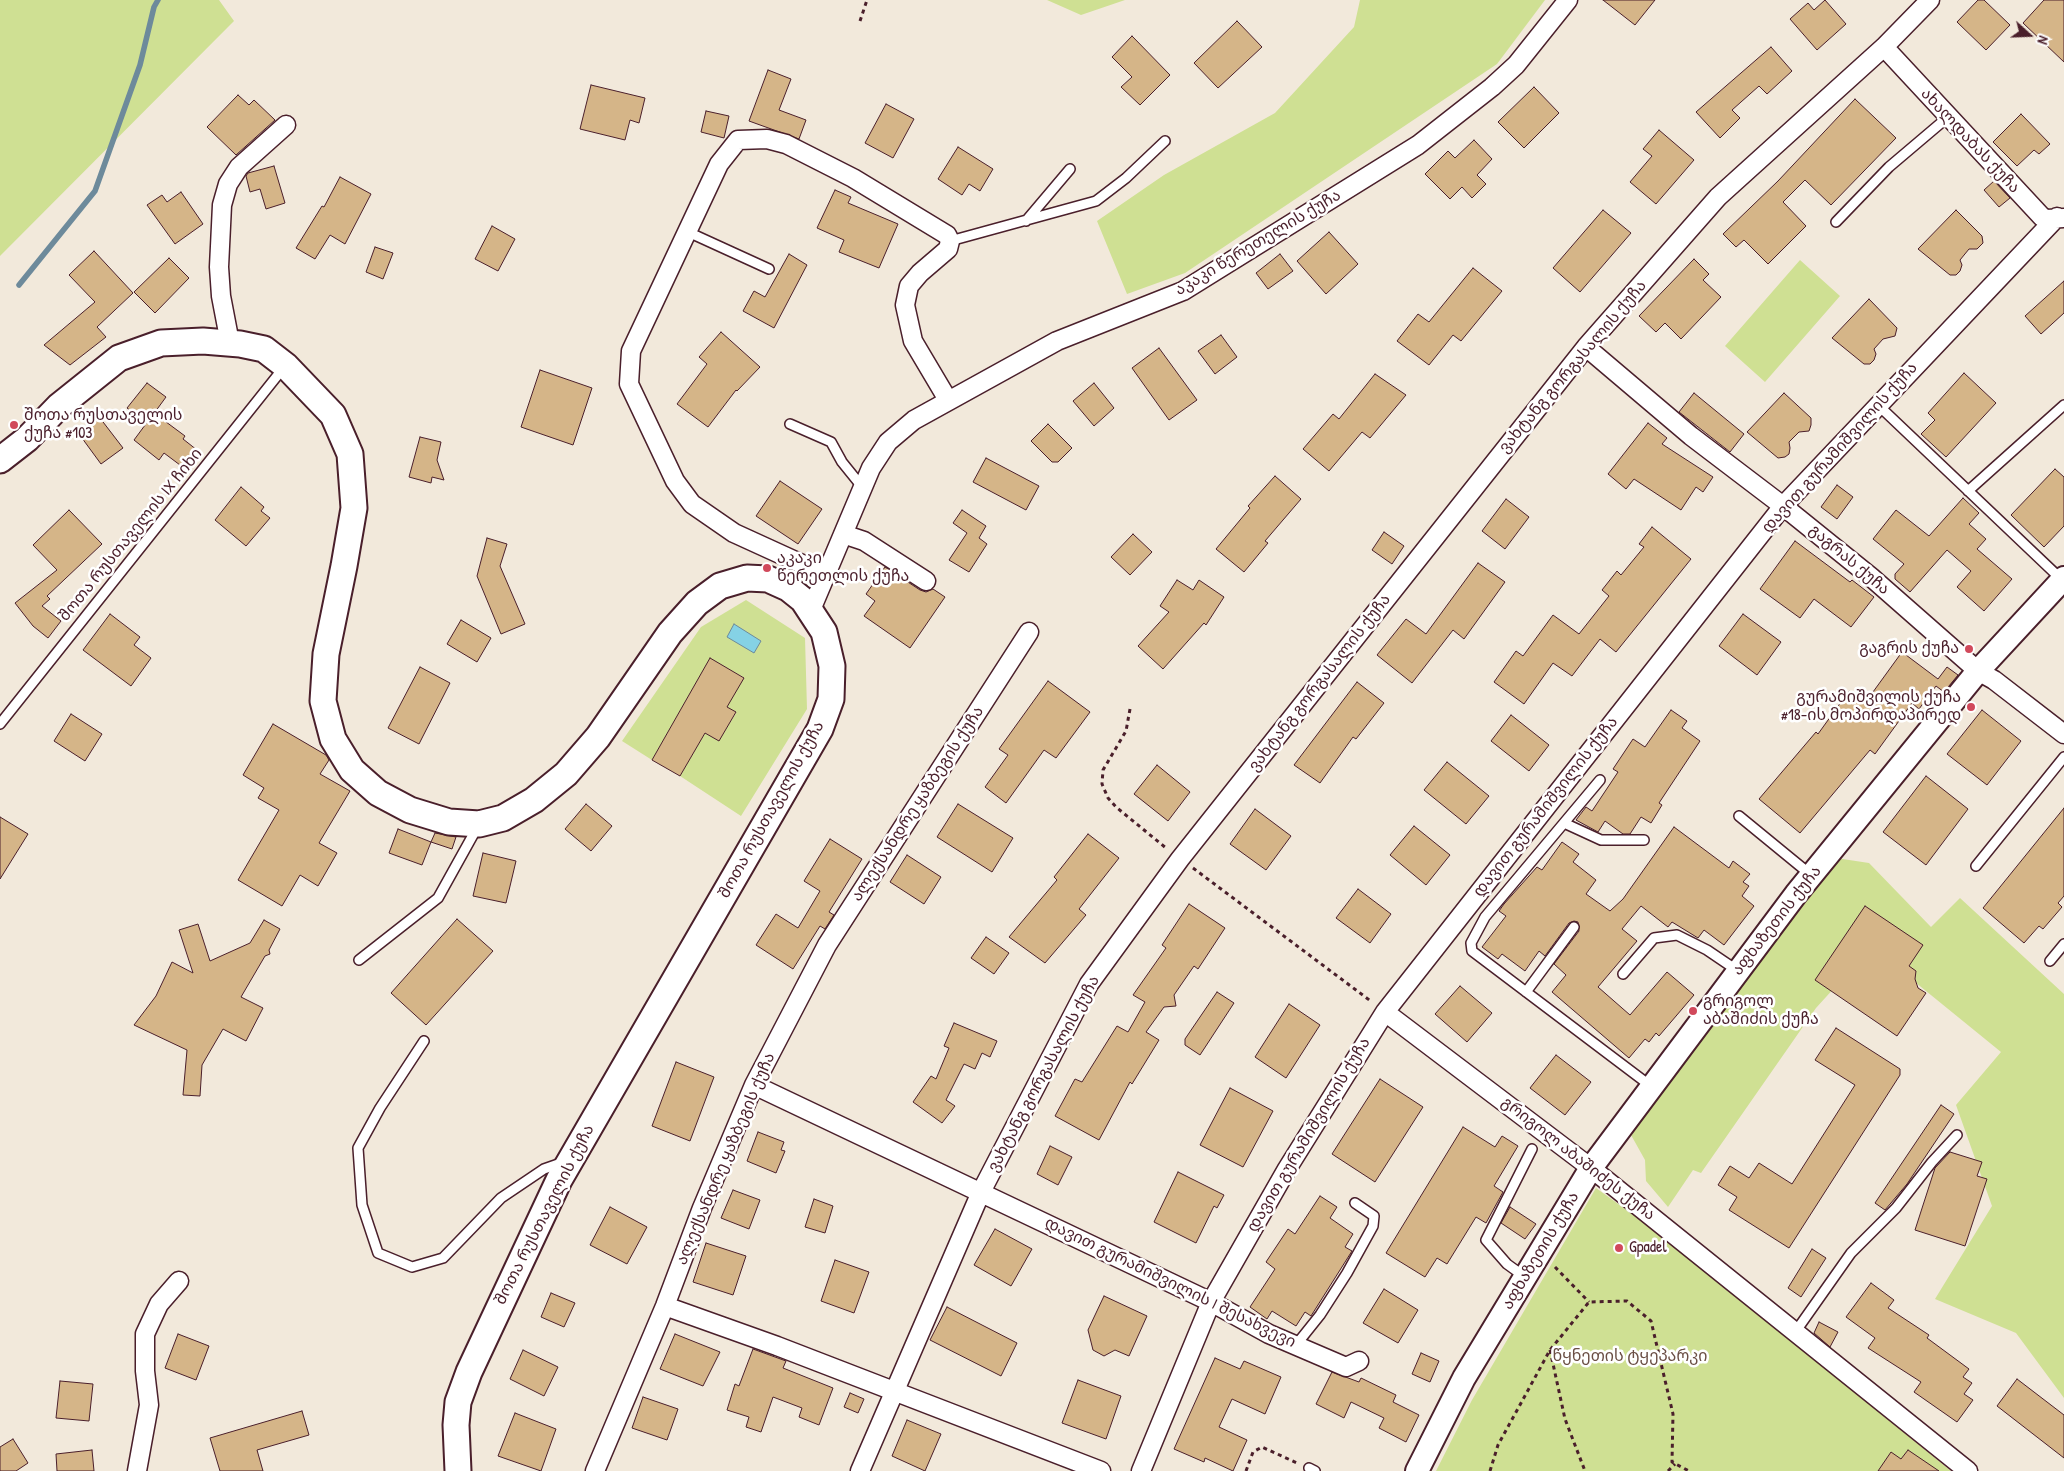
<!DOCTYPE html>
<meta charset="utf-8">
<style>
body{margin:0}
#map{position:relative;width:2064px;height:1471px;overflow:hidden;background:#f2e9db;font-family:"Patrick Hand",sans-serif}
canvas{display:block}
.north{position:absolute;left:2004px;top:10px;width:50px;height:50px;-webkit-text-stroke:4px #fff;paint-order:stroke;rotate:110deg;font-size:14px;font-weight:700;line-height:20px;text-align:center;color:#4a1f2b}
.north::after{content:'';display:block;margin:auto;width:18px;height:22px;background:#4a1f2b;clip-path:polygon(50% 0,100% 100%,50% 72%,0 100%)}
</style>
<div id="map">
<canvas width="2064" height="1471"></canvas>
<div class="north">N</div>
</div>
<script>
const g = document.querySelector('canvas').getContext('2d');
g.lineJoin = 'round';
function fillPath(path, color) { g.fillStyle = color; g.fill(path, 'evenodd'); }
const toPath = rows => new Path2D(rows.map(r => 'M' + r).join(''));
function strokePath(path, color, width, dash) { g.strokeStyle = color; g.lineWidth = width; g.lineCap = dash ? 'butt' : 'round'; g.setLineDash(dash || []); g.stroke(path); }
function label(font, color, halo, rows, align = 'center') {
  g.font = font + ' "Patrick Hand","Noto Sans Georgian",sans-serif'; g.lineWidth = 5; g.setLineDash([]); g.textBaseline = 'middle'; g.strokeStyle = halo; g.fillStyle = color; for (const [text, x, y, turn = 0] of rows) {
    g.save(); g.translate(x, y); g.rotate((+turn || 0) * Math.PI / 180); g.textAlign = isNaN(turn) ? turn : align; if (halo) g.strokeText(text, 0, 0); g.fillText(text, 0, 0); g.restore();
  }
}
const green = toPath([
 [0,0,219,0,234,21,0,256],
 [1047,0,1125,0,1081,15],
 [1360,0,1545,0,1497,64,1185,273,1127,294,1097,221,1164,175,1275,113,1354,27],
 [1800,260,1840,296,1765,382,1725,346],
 [746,600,805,638,807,709,741,816,680,776,705,733,719,740,736,713,727,707,743,677,710,659,652,760,622,741,701,627],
 [1836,858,1869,863,1931,927,1960,898,2064,994,2064,1398,2016,1333,1935,1299,1992,1206,1956,1105,2001,1052,1910,978,1846,975,1816,1008,1701,1173,1693,1170,1668,1207,1646,1181,1645,1160,1631,1135],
 [1596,1188,1667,1239,1951,1471,1436,1471,1472,1400]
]);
const water = toPath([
 [734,624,761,641,754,653,727,637,734,624]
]);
const stream = toPath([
 [19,285,95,191,140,65,154,7,158,0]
]);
const building = toPath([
 [1603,0,1655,0,1635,25,1603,0],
 [1825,0,1846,24,1817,50,1790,19,1808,3,1814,10,1825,0],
 [1978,0,1984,0,2010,25,1986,50,1957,22,1978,0],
 [2044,0,2064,0,2064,62,2023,23,2044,0],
 [1237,21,1262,47,1218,88,1194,63,1237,21],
 [1132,36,1170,75,1140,105,1121,87,1132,77,1112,57,1132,36],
 [1771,47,1792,71,1767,94,1759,86,1732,110,1740,118,1720,138,1696,112,1771,47],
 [768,70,791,79,779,110,806,120,799,139,749,121,768,70],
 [591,85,645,98,639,123,630,120,625,140,580,129,591,85],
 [1534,87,1559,113,1524,148,1498,122,1534,87],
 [238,95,249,105,254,100,275,120,236,155,207,127,238,95],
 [1855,99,1896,138,1831,205,1805,180,1783,202,1806,226,1768,264,1744,240,1736,247,1723,234,1778,181,1855,99],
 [886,104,914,119,893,158,865,143,886,104],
 [706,111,729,116,724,138,701,132,706,111],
 [2021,114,2050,144,2039,154,2034,150,2017,166,1993,142,2021,114],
 [1659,130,1694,160,1656,204,1630,182,1652,156,1643,149,1659,130],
 [1474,140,1492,159,1477,175,1486,184,1472,198,1462,187,1450,199,1425,174,1448,151,1455,158,1474,140],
 [958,147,993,169,980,191,969,184,962,195,938,179,958,147],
 [274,166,285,203,266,209,260,189,250,192,246,176,248,173,274,166],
 [340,177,371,194,345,244,330,235,315,259,296,248,322,206,324,207,340,177],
 [1994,181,2010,198,1999,207,1984,190,1994,181],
 [835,190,851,197,848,203,898,224,879,268,839,252,844,240,817,228,835,190],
 [181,192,203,224,175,244,147,205,162,195,167,202,181,192],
 [1603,210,1631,233,1580,292,1553,268,1603,210],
 [1956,210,1982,236,1983,243,1977,249,1969,249,1960,260,1962,265,1960,271,1956,275,1950,275,1918,249,1956,210],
 [492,226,515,239,498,271,475,259,492,226],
 [1329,232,1358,264,1326,294,1297,261,1329,232],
 [375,247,393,253,383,279,366,272,375,247],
 [94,251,133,293,97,327,106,337,70,365,44,345,95,302,69,275,94,251],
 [789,254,807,265,774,328,743,311,754,291,765,297,789,254],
 [1280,254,1293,271,1268,289,1256,273,1280,254],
 [169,258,189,278,155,313,134,292,169,258],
 [1694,259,1709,274,1703,280,1721,297,1681,339,1665,323,1656,332,1639,316,1694,259],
 [1473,268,1502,291,1461,341,1453,335,1429,365,1397,341,1418,314,1429,322,1473,268],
 [2064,281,2064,313,2041,334,2025,316,2064,281],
 [1869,299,1897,328,1895,336,1883,339,1874,349,1876,354,1874,360,1870,364,1864,364,1832,338,1869,299],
 [721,332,760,367,737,391,736,390,708,427,677,404,707,364,699,357,721,332],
 [1221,335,1237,357,1215,374,1198,351,1221,335],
 [1159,348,1197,400,1169,420,1132,368,1159,348],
 [540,370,592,388,573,445,521,427,540,370],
 [1964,373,1996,403,1946,457,1921,434,1935,420,1928,413,1964,373],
 [1375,374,1406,395,1370,438,1362,432,1329,471,1303,449,1333,414,1339,419,1375,374],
 [147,383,166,397,147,423,127,408,147,383],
 [1094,383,1114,408,1094,426,1073,401,1094,383],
 [1694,393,1744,434,1730,452,1679,412,1694,393],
 [1784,393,1811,418,1811,425,1809,431,1799,432,1789,442,1790,448,1789,454,1785,457,1778,458,1747,432,1784,393],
 [154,413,185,436,183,439,197,450,184,468,164,453,159,460,134,440,154,413],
 [100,418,123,448,101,464,79,434,100,418],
 [1648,423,1667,438,1662,444,1713,477,1703,492,1696,487,1681,510,1634,479,1626,489,1608,474,1648,423],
 [1048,424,1072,448,1058,462,1052,462,1031,441,1048,424],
 [420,437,441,442,437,460,444,480,432,477,431,483,409,477,420,437],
 [986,458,1039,486,1026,510,973,482,986,458],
 [2055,469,2064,477,2064,526,2044,547,2011,515,2055,469],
 [1275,476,1301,499,1265,541,1268,543,1244,572,1216,549,1250,508,1248,506,1275,476],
 [780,481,822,509,798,544,756,516,780,481],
 [1837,485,1853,497,1837,519,1821,507,1837,485],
 [241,487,264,507,261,511,270,518,246,546,215,520,241,487],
 [1963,498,1979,513,1969,524,1986,539,1977,549,2012,579,1984,611,1957,587,1971,571,1947,550,1910,592,1895,579,1895,574,1904,564,1873,539,1896,510,1929,536,1963,498],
 [1506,499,1529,517,1505,549,1482,531,1506,499],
 [69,510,102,544,47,596,50,599,42,606,61,621,48,638,33,626,15,603,57,570,33,545,69,510],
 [962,510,986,526,979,538,987,544,969,572,949,560,967,533,953,523,962,510],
 [1652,527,1691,559,1616,652,1600,639,1572,676,1553,663,1524,704,1494,682,1516,651,1523,656,1553,615,1579,634,1609,596,1602,590,1617,571,1621,575,1644,547,1639,544,1652,527],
 [1384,532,1404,546,1392,564,1372,550,1384,532],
 [1133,534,1152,552,1130,575,1111,557,1133,534],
 [487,538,507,544,500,566,525,624,501,634,477,576,487,538],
 [1795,541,1850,582,1852,580,1874,597,1851,627,1814,599,1800,618,1760,589,1795,541],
 [1478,563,1505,582,1464,639,1453,630,1412,683,1377,655,1406,619,1426,634,1478,563],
 [885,567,920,590,926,592,933,589,945,597,910,648,864,616,875,601,866,594,885,567],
 [1177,580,1193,590,1199,580,1224,597,1206,625,1204,623,1163,669,1138,646,1169,612,1160,606,1177,580],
 [110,614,140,637,134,645,151,658,131,686,83,650,110,614],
 [1743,614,1781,642,1757,675,1719,646,1743,614],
 [461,620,491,638,477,662,447,644,461,620],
 [1902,652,1938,679,1947,667,1958,675,1944,692,1936,686,1919,709,1912,703,1875,754,1870,750,1800,833,1759,799,1816,732,1818,734,1849,691,1865,703,1902,652],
 [710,658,744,678,727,707,736,712,719,741,705,733,680,776,652,760,710,658],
 [420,667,450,683,419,744,388,728,420,667],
 [1048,681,1090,712,1056,758,1044,750,1006,803,985,787,1008,755,999,749,1048,681],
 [1357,682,1384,703,1356,739,1353,737,1320,783,1294,765,1357,682],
 [1671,710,1687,721,1682,728,1700,741,1659,803,1662,805,1651,823,1641,817,1630,834,1623,834,1605,821,1598,832,1576,820,1586,807,1592,811,1618,772,1613,769,1633,739,1645,747,1671,710],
 [1982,710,2021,741,1987,785,1947,754,1982,710],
 [71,714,102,734,85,761,54,741,71,714],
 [1511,715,1549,745,1529,771,1491,741,1511,715],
 [273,724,326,755,329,760,320,774,350,791,319,843,337,853,318,886,300,875,282,906,238,880,279,810,258,798,264,788,243,775,273,724],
 [1447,762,1489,796,1466,824,1424,790,1447,762],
 [1157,765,1190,792,1168,821,1134,794,1157,765],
 [1926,776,1968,809,1926,865,1883,832,1926,776],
 [586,804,612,826,591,851,565,829,586,804],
 [958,804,1013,838,992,872,937,837,958,804],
 [2064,808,2064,896,2058,903,2062,907,2043,929,2039,926,2024,943,1983,908,2064,808],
 [1255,809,1291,836,1266,870,1230,844,1255,809],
 [0,817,28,834,0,879,0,817],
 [1414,826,1450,855,1426,885,1390,855,1414,826],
 [1674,827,1729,868,1733,861,1750,874,1743,882,1749,886,1742,896,1754,906,1724,945,1704,930,1698,938,1672,922,1668,927,1641,906,1622,929,1637,941,1598,987,1630,1015,1667,972,1694,995,1659,1036,1656,1033,1649,1042,1645,1039,1629,1058,1552,992,1566,975,1554,964,1579,931,1578,922,1574,921,1569,923,1545,956,1539,951,1525,971,1502,954,1498,959,1482,947,1506,916,1499,911,1504,904,1537,867,1542,870,1562,842,1579,854,1573,862,1596,880,1586,894,1610,911,1623,899,1674,827],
 [398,829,431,842,422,865,389,853,398,829],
 [435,833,456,837,452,849,431,842,435,833],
 [1088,834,1119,858,1079,909,1086,915,1045,963,1009,937,1057,880,1054,877,1088,834],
 [830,839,862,859,829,912,834,915,825,929,820,926,793,969,756,945,776,914,798,928,820,891,804,881,830,839],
 [483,853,516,861,506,903,473,896,483,853],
 [907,855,941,877,924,904,890,882,907,855],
 [1358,889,1391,914,1370,943,1336,918,1358,889],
 [1189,904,1225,928,1198,969,1194,966,1174,995,1176,1006,1164,1007,1146,1032,1159,1040,1132,1084,1130,1082,1099,1140,1055,1116,1075,1079,1082,1082,1117,1026,1128,1032,1145,1002,1133,995,1166,948,1162,945,1189,904],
 [1865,906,1923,945,1909,966,1916,971,1915,979,1918,988,1926,993,1897,1036,1815,980,1865,906],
 [457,919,493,951,426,1025,391,993,457,919],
 [264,920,280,929,269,950,270,954,265,956,241,997,263,1008,246,1041,223,1029,202,1065,200,1096,183,1095,187,1050,134,1025,156,996,172,962,193,973,179,930,198,924,210,961,250,943,264,920],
 [986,937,1009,953,994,974,971,958,986,937],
 [1460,986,1492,1013,1467,1042,1435,1014,1460,986],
 [1217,992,1234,1003,1200,1055,1185,1045,1185,1039,1217,992],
 [1289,1004,1320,1025,1286,1078,1255,1057,1289,1004],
 [954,1023,997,1041,990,1057,982,1053,975,1069,964,1064,946,1100,955,1106,942,1123,913,1102,931,1076,936,1079,949,1048,944,1046,954,1023],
 [1836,1028,1900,1069,1900,1075,1789,1248,1729,1210,1737,1197,1718,1185,1730,1166,1749,1178,1759,1163,1792,1184,1855,1085,1815,1060,1836,1028],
 [1556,1055,1591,1082,1565,1115,1530,1088,1556,1055],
 [676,1062,714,1077,690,1141,652,1126,676,1062],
 [1380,1079,1423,1107,1375,1182,1332,1154,1380,1079],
 [1230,1088,1273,1111,1243,1167,1200,1145,1230,1088],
 [1941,1105,1954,1114,1907,1184,1885,1210,1875,1203,1941,1105],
 [1463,1127,1495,1147,1502,1136,1518,1146,1494,1186,1503,1192,1486,1223,1476,1217,1447,1264,1437,1258,1425,1277,1386,1253,1463,1127],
 [758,1132,784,1142,781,1150,785,1151,776,1173,747,1161,758,1132],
 [1050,1146,1072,1157,1058,1185,1037,1174,1050,1146],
 [1950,1152,1982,1162,1977,1176,1987,1179,1965,1246,1915,1230,1935,1168,1950,1152],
 [1178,1172,1224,1195,1217,1208,1214,1206,1196,1243,1154,1222,1178,1172],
 [733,1190,760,1200,749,1229,721,1218,733,1190],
 [1320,1196,1337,1207,1330,1218,1353,1234,1345,1247,1352,1251,1311,1316,1305,1312,1296,1326,1272,1311,1267,1319,1250,1307,1275,1269,1266,1262,1288,1229,1295,1234,1320,1196],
 [814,1199,833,1206,825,1233,805,1227,814,1199],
 [610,1207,647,1227,627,1264,590,1245,610,1207],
 [1510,1207,1536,1224,1525,1239,1501,1223,1510,1207],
 [995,1229,1032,1249,1011,1286,974,1265,995,1229],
 [706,1243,746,1256,733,1295,693,1282,706,1243],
 [1812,1249,1826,1258,1801,1297,1788,1288,1812,1249],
 [835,1260,869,1272,854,1313,821,1301,835,1260],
 [1871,1283,1894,1300,1888,1308,1929,1335,1927,1338,1969,1369,1963,1377,1972,1383,1964,1394,1973,1400,1957,1422,1914,1392,1921,1382,1868,1348,1875,1338,1846,1317,1871,1283],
 [1384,1289,1418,1310,1398,1343,1363,1323,1384,1289],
 [551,1293,575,1303,564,1327,541,1317,551,1293],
 [1104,1296,1147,1316,1129,1356,1115,1350,1104,1356,1093,1350,1088,1330,1104,1296],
 [947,1307,1017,1343,1001,1376,930,1340,947,1307],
 [1819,1322,1838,1332,1830,1347,1814,1333,1819,1322],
 [178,1334,209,1346,196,1380,165,1368,178,1334],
 [675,1334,720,1352,703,1386,660,1369,675,1334],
 [753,1349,786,1361,783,1368,833,1388,819,1425,799,1417,802,1408,773,1397,761,1432,746,1427,749,1417,727,1410,735,1384,739,1386,753,1349],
 [523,1350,558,1367,544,1396,510,1379,523,1350],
 [1421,1353,1439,1361,1430,1382,1412,1374,1421,1353],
 [1215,1358,1240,1369,1244,1361,1281,1377,1265,1414,1232,1399,1219,1427,1247,1440,1233,1471,1205,1458,1204,1462,1174,1449,1215,1358],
 [1332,1372,1359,1382,1361,1378,1396,1395,1393,1402,1419,1415,1406,1442,1379,1428,1384,1418,1351,1402,1344,1418,1316,1404,1332,1372],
 [2017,1379,2064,1415,2064,1458,1997,1406,2017,1379],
 [1078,1380,1121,1396,1106,1439,1062,1423,1078,1380],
 [60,1381,93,1384,89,1421,56,1418,60,1381],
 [850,1393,864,1399,858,1413,844,1407,850,1393],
 [643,1397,678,1409,667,1440,632,1428,643,1397],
 [302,1411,309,1435,257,1450,263,1471,220,1471,210,1438,302,1411],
 [515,1413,556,1429,541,1471,498,1456,515,1413],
 [907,1420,941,1434,925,1471,892,1456,907,1420],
 [13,1439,28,1463,16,1471,0,1471,0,1447,13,1439],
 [92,1450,94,1471,57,1471,56,1454,92,1450],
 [1908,1450,1939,1471,1878,1471,1891,1452,1901,1459,1908,1450]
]);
const path = toPath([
 [860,21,867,0],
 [1130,709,1126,731,1103,770,1102,784,1108,798,1116,807,1166,848],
 [1193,868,1372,1002],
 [1555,1267,1589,1302],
 [1550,1350,1565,1419,1585,1471],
 [1246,1471,1253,1452,1262,1447,1297,1463],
 [1490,1471,1498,1445,1550,1350,1589,1302,1627,1301,1651,1321,1673,1414,1672,1462,1689,1471],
 [1668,1471,1675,1464]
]);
const service = toPath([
 [1026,221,1070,169],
 [1836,222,1889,167,1948,117],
 [688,232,769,269],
 [950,241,1096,201,1126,178,1165,141],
 [1878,405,2062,580],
 [790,424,831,442,842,462,863,488],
 [1968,491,2064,405],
 [0,724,285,366],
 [1600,780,1485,917,1471,943,1472,951,1652,1087],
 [1739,816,1811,875],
 [1564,823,1601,840,1644,840],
 [1976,866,2064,757],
 [359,960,438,898,478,826],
 [2050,961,2064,944],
 [1623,974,1654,938,1677,935,1707,950,1738,971],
 [1526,992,1574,927],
 [424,1041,380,1108,358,1148,362,1205,378,1253,412,1267,443,1258,501,1198,544,1169,564,1162],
 [1525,1277,1507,1264,1486,1240,1532,1149],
 [1796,1331,1851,1253,1896,1208,1932,1162,1957,1135],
 [1296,1345,1320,1315,1347,1273,1373,1226,1374,1216,1355,1203],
 [1309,1468,1315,1471]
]);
const minor = toPath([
 [1884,47,2042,217,2047,219,2064,218],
 [230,343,221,296,219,267,222,205,228,184,239,167,286,125],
 [1586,347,1691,436,1783,506,1871,577,1978,671,1994,680,2064,734],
 [843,534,864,541,926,581],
 [826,575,734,533,692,504,675,481,629,384,631,351,719,164,738,140,767,139,786,144,853,178,947,235,950,241,948,249,920,273,909,286,905,305,913,341,948,400],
 [811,610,871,468,888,442,914,420,1057,341,1183,291,1418,145,1492,87,1516,65,1568,0],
 [1385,1012,1591,1168,1968,1471],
 [754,1085,1211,1302,1269,1334,1346,1367,1359,1361],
 [665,1306,777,1346,1101,1471],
 [137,1471,149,1405,145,1371,145,1334,159,1304,179,1281],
 [595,1471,665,1306,702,1208,754,1085,827,945,1029,632],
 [860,1471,981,1192,1089,984,1180,859,1586,347,1718,197,1884,47,1930,0],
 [1141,1471,1211,1302,1287,1169,1385,1012,1783,506,2057,217]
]);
const tertiary = toPath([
 [1417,1471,1464,1378,1591,1168,1796,894,1978,671,2064,578]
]);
const secondary = toPath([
 [0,460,27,439,59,406,119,358,161,343,203,341,240,344,264,349,286,366,333,415,350,454,354,508,344,566,326,654,323,701,333,739,352,770,378,793,410,810,449,822,479,824,503,818,534,800,566,774,598,737,670,633,697,603,720,586,747,578,768,579,788,588,803,600,824,632,832,666,831,699,820,729,559,1180,469,1372,458,1402,456,1425,458,1471]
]);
const markers = [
 [14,425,5,"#d1495b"],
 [767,568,5,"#d1495b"],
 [1969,649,5,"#d1495b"],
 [1971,707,5,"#d1495b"],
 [1693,1011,5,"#d1495b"],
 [1619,1248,5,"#d1495b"]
];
const streetNames = [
 ["ახალდაბას ქუჩა",1970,141,47],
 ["აკაკი წერეთელის ქუჩა",1258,243,-31],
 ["ვახტანგ გორგასალის ქუჩა",1573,367,-50],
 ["დავით გურამიშვილის ქუჩა",1840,448,-48],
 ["შოთა რუსთაველის IX ჩიხი",131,535,-51],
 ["გაგრას ქუჩა",1849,560,40],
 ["ვახტანგ გორგასალის ქუჩა",1320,683,-52],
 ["ალექსანდრე ყაზბეგის ქუჩა",918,804,-57],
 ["დავით გურამიშვილის ქუჩა",1546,807,-52],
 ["შოთა რუსთაველის ქუჩა",772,810,-61],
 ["აფხაზეთის ქუჩა",1777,921,-52],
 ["ვახტანგ გორგასალის ქუჩა",1044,1074,-62],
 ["დავით გურამიშვილის ქუჩა",1309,1135,-59],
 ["ალექსანდრე ყაზბეგის ქუჩა",726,1159,-67],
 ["გრიგოლ აბაშიძეს ქუჩა",1578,1159,38],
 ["შოთა რუსთაველის ქუჩა",545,1215,-63],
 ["აფხაზეთის ქუჩა",1541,1251,-59],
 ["დავით გურამიშვილის I შესახვევი",1170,1283,26]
];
const poiNames = [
 ["შოთა რუსთაველის",24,416],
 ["ქუჩა #103",24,434],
 ["აკაკი",777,559],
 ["წერეთლის ქუჩა",777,577],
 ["გაგრის ქუჩა",1959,649,"right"],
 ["გურამიშვილის ქუჩა",1961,698,"right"],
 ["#18-ის მოპირდაპირედ",1961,716,"right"],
 ["გრიგოლ",1703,1002],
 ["აბაშიძის ქუჩა",1703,1020],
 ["Gpadel",1629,1248]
];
const parkNames = [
 ["წყნეთის ტყეპარკი",1630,1357]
];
fillPath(green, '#cfe093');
fillPath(water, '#85d2e5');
strokePath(water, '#6d8a9b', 1);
strokePath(stream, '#6d8a9b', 5.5);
fillPath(building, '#d5b588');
strokePath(building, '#4a1f2b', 1);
strokePath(service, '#4a1f2b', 12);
strokePath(minor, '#4a1f2b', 21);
strokePath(tertiary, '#4a1f2b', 26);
strokePath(secondary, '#4a1f2b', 29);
strokePath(path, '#4a1f2b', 3, [4, 4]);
strokePath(service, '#fff', 9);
strokePath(minor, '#fff', 18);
strokePath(tertiary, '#fff', 22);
strokePath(secondary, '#fff', 25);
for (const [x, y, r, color] of markers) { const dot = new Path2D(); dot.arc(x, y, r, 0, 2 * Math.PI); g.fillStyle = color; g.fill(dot); strokePath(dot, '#fff', 2); }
label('16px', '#4a1f2b', '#fff', streetNames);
label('16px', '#4a1f2b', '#fff', poiNames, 'left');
label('16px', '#6b4f45', '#fff', parkNames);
</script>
